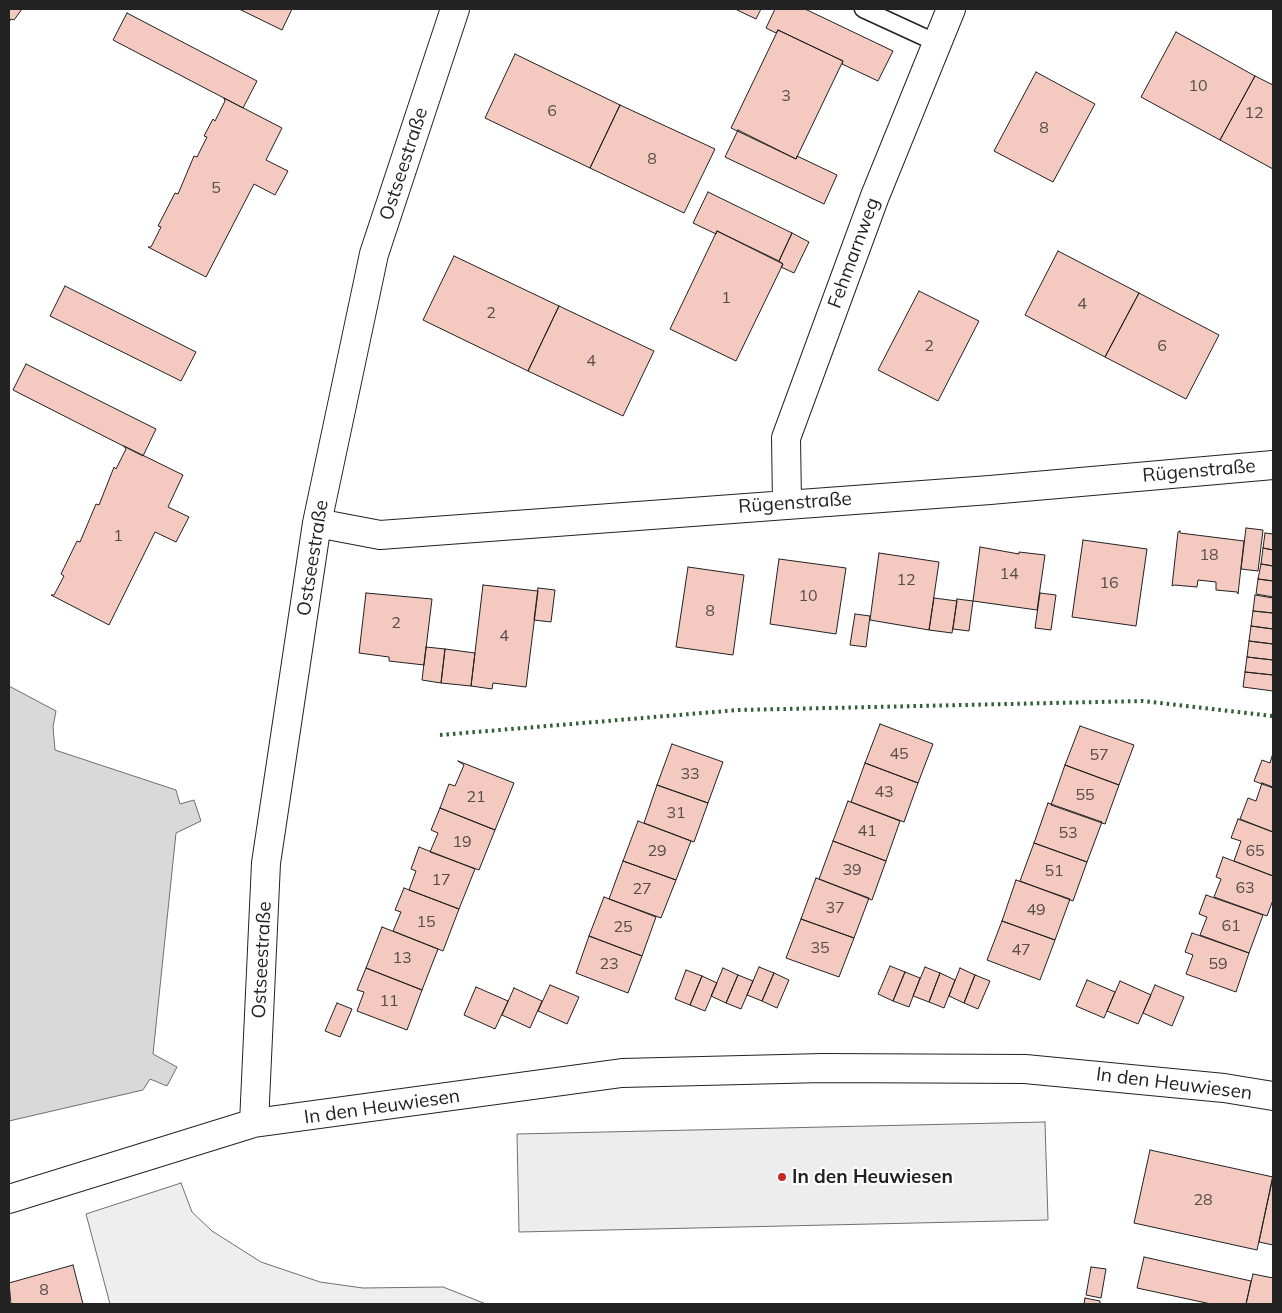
<!DOCTYPE html>
<meta charset="utf-8">
<style>
body{margin:0}
#map{position:relative;width:1282px;height:1313px;overflow:hidden;background:#fff;font-family:Mulish,sans-serif}
canvas{display:block}
.frame{position:absolute;inset:0;border:10px solid #222;pointer-events:none}
</style>
<div id="map">
<canvas width="1282" height="1313"></canvas>
<div class="frame"></div>
</div>
<script>
const g = document.querySelector('canvas').getContext('2d');
g.lineJoin = 'round';
function fillPath(path, color) { g.fillStyle = color; g.fill(path, 'evenodd'); }
const toPath = rows => new Path2D(rows.map(r => 'M' + r).join(''));
function strokePath(path, color, width, dash) { g.strokeStyle = color; g.lineWidth = width; g.lineCap = dash ? 'butt' : 'round'; g.setLineDash(dash || []); g.stroke(path); }
function label(font, color, halo, rows, align = 'center') {
  g.font = font + ' Mulish,sans-serif'; g.lineWidth = 4; g.setLineDash([]); g.textBaseline = 'middle'; g.strokeStyle = halo; g.fillStyle = color; for (const [text, x, y, turn = 0] of rows) {
    g.save(); g.translate(x, y); g.rotate((+turn || 0) * Math.PI / 180); g.textAlign = isNaN(turn) ? turn : align; if (halo) g.strokeText(text, 0, 0); g.fillText(text, 0, 0); g.restore();
  }
}
const green = toPath([
 [181,1183,192,1212,212,1231,261,1262,320,1282,363,1288,443,1287,486,1304,110,1304,86,1214,181,1183]
]);
const parking = toPath([
 [1045,1122,1048,1220,519,1232,517,1134,1045,1122]
]);
const water = toPath([
 [9,686,56,711,53,727,55,750,176,790,180,804,194,800,201,821,176,833,153,1054,177,1067,167,1086,150,1079,143,1090,9,1121,9,686]
]);
const building = toPath([
 [9,9,22,9,14,20,11,19,9,22,9,9],
 [239,9,292,9,282,30,239,9],
 [735,9,761,9,756,19,735,9],
 [775,9,805,9,893,51,878,81,842,64,843,61,778,30,776,33,766,28,775,9],
 [127,13,257,81,243,108,113,40,127,13],
 [778,30,843,61,796,159,731,128,778,30],
 [1176,32,1255,76,1220,140,1141,97,1176,32],
 [515,54,620,105,590,168,485,118,515,54],
 [1036,72,1095,104,1053,182,994,151,1036,72],
 [1255,76,1273,85,1273,169,1220,140,1255,76],
 [224,98,282,128,266,160,288,171,275,195,254,184,206,277,148,247,151,247,161,227,158,226,175,193,178,194,194,156,197,157,207,137,204,136,213,119,215,121,225,101,224,98],
 [620,105,715,149,684,213,590,168,620,105],
 [738,130,796,159,797,156,837,175,824,204,725,157,738,130],
 [708,192,792,233,779,261,717,231,716,234,693,223,708,192],
 [717,231,783,264,736,361,670,329,717,231],
 [792,233,809,242,794,273,781,267,783,264,779,261,792,233],
 [1058,251,1139,293,1105,357,1025,315,1058,251],
 [454,256,559,306,528,371,423,320,454,256],
 [65,286,196,352,181,381,50,316,65,286],
 [919,291,979,321,938,401,878,370,919,291],
 [1139,293,1219,335,1186,399,1105,357,1139,293],
 [559,306,654,351,623,416,528,371,559,306],
 [26,364,156,429,143,456,13,390,26,364],
 [124,446,183,475,168,507,189,517,176,542,155,532,109,625,51,595,54,595,64,576,61,574,77,541,80,542,96,504,99,505,114,467,116,469,126,449,124,446],
 [1246,528,1263,530,1258,571,1241,569,1246,528],
 [1180,531,1180,533,1244,541,1238,594,1237,592,1216,590,1216,582,1198,580,1197,587,1174,585,1172,586,1178,532,1180,531],
 [1265,533,1273,534,1273,550,1263,548,1265,533],
 [1083,540,1147,549,1136,626,1072,617,1083,540],
 [980,547,1019,554,1019,552,1045,555,1037,610,973,601,980,547],
 [1263,548,1273,550,1273,566,1261,564,1263,548],
 [879,553,939,562,929,630,870,620,879,553],
 [779,559,846,568,836,634,770,624,779,559],
 [1261,564,1273,566,1273,581,1258,579,1261,564],
 [688,567,744,575,733,655,676,647,688,567],
 [1258,579,1273,581,1273,597,1256,594,1258,579],
 [483,585,538,591,526,687,493,683,492,689,471,686,483,585],
 [538,588,555,590,551,622,534,620,538,588],
 [366,593,432,599,424,665,389,661,389,657,359,653,366,593],
 [1040,593,1056,595,1051,630,1035,628,1040,593],
 [1255,595,1273,598,1273,613,1253,611,1255,595],
 [934,598,957,601,952,633,929,630,934,598],
 [957,599,973,601,969,631,953,629,957,599],
 [1253,611,1273,613,1273,629,1251,626,1253,611],
 [855,614,870,616,866,647,850,645,855,614],
 [1251,626,1273,629,1273,644,1249,641,1251,626],
 [1249,641,1273,644,1273,660,1247,657,1249,641],
 [426,647,445,649,441,683,422,680,426,647],
 [445,649,475,653,471,686,441,683,445,649],
 [1247,657,1273,660,1273,675,1245,672,1247,657],
 [1245,672,1273,675,1273,691,1243,687,1245,672],
 [880,724,933,744,918,783,865,763,880,724],
 [1080,726,1134,745,1119,785,1065,765,1080,726],
 [672,744,723,762,708,803,657,785,672,744],
 [1273,753,1273,788,1254,781,1262,760,1270,763,1273,753],
 [458,761,514,783,495,830,440,808,449,784,455,786,464,765,458,761],
 [865,763,918,783,904,822,851,802,865,763],
 [1065,765,1119,785,1105,824,1051,805,1065,765],
 [1262,783,1273,787,1273,832,1240,819,1248,798,1256,801,1262,783],
 [657,785,708,803,694,842,644,823,657,785],
 [848,801,900,821,886,861,833,841,848,801],
 [1048,803,1102,822,1087,862,1034,843,1048,803],
 [440,808,495,830,479,870,430,852,438,833,431,830,440,808],
 [1238,819,1273,832,1273,876,1234,861,1241,841,1231,838,1238,819],
 [638,821,691,841,676,880,623,861,638,821],
 [833,841,886,861,872,900,819,879,833,841],
 [1034,843,1087,862,1073,901,1020,881,1034,843],
 [419,847,475,869,459,909,409,890,416,871,411,869,419,847],
 [1223,857,1273,876,1273,900,1267,916,1214,897,1221,879,1216,877,1223,857],
 [623,861,676,880,661,918,609,899,623,861],
 [816,878,869,898,854,938,801,919,816,878],
 [1016,880,1070,899,1055,940,1002,921,1016,880],
 [404,888,459,909,443,951,393,931,401,912,395,910,404,888],
 [1206,895,1263,915,1249,953,1200,935,1207,917,1199,914,1206,895],
 [604,897,656,917,642,956,589,936,604,897],
 [801,919,854,938,839,977,786,958,801,919],
 [1002,921,1055,940,1040,980,987,960,1002,921],
 [382,927,438,949,422,990,366,968,382,927],
 [1192,933,1249,953,1236,992,1186,974,1193,955,1185,952,1192,933],
 [589,936,642,956,628,993,576,973,589,936],
 [890,966,905,972,893,1001,878,994,890,966],
 [759,967,774,973,762,1001,747,995,759,967],
 [925,967,940,973,929,1002,913,996,925,967],
 [366,968,422,990,407,1030,357,1011,364,992,357,990,366,968],
 [723,968,738,975,726,1003,711,996,723,968],
 [960,968,975,975,964,1003,949,996,960,968],
 [686,970,702,976,690,1005,675,999,686,970],
 [905,972,920,978,909,1007,893,1001,905,972],
 [774,973,789,980,777,1008,762,1001,774,973],
 [940,973,955,980,944,1008,929,1002,940,973],
 [738,975,753,981,741,1009,726,1003,738,975],
 [975,975,990,981,978,1009,964,1003,975,975],
 [702,976,717,983,705,1011,690,1005,702,976],
 [1087,980,1115,992,1104,1018,1076,1006,1087,980],
 [1120,981,1151,995,1138,1024,1107,1011,1120,981],
 [550,985,579,997,567,1024,538,1011,550,985],
 [1155,985,1184,997,1172,1026,1143,1013,1155,985],
 [476,987,508,1001,495,1029,464,1015,476,987],
 [514,988,542,1001,530,1028,502,1015,514,988],
 [337,1003,352,1009,340,1037,325,1031,337,1003],
 [1150,1150,1273,1177,1257,1250,1134,1223,1150,1150],
 [1273,1175,1273,1245,1259,1242,1273,1175],
 [1144,1257,1251,1281,1246,1304,1211,1304,1137,1288,1144,1257],
 [73,1265,83,1304,11,1304,9,1283,73,1265],
 [1091,1267,1106,1269,1101,1298,1086,1295,1091,1267],
 [1253,1274,1273,1278,1273,1304,1246,1304,1253,1274],
 [1085,1298,1100,1301,1100,1304,1084,1304,1085,1298]
]);
const service = toPath([
 [863,9,937,43]
]);
const minor = toPath([
 [787,503,786,438,875,196,951,9],
 [317,523,380,535,990,490,1273,465],
 [254,1123,266,863,317,523,374,254,455,9],
 [9,1199,254,1123,622,1073,823,1068,1025,1069,1224,1088,1273,1096]
]);
const hedge = toPath([
 [440,735,738,710,1143,701,1273,716]
]);
const markers = [
 [782,1177,5,"#c62828"]
];
const numberNames = [
 ["10",1198,86],
 ["3",786,96],
 ["6",552,111],
 ["12",1254,113],
 ["8",1044,128],
 ["8",652,159],
 ["5",216,188],
 ["1",726,298],
 ["4",1082,304],
 ["2",491,313],
 ["2",929,346],
 ["6",1162,346],
 ["4",591,361],
 ["1",118,536],
 ["18",1209,555],
 ["14",1009,574],
 ["12",906,580],
 ["16",1109,583],
 ["10",808,596],
 ["8",710,611],
 ["2",396,623],
 ["4",504,636],
 ["45",899,754],
 ["57",1099,755],
 ["33",690,774],
 ["43",884,792],
 ["55",1085,795],
 ["21",476,797],
 ["31",676,813],
 ["41",867,831],
 ["53",1068,833],
 ["19",462,842],
 ["29",657,851],
 ["65",1255,851],
 ["39",852,870],
 ["51",1054,871],
 ["17",441,880],
 ["63",1245,888],
 ["27",642,889],
 ["37",835,908],
 ["49",1036,910],
 ["15",426,922],
 ["61",1231,926],
 ["25",623,927],
 ["35",820,948],
 ["47",1021,950],
 ["13",402,958],
 ["23",609,964],
 ["59",1218,964],
 ["11",389,1001],
 ["28",1203,1200],
 ["8",44,1290]
];
const streetNames = [
 ["Ostseestraße",404,164,-72],
 ["Fehmarnweg",854,253,-70],
 ["Rügenstraße",1199,471,-5],
 ["Rügenstraße",795,503,-4],
 ["Ostseestraße",313,558,-81],
 ["Ostseestraße",262,960,-87],
 ["In den Heuwiesen",1174,1084,7],
 ["In den Heuwiesen",382,1107,-8]
];
const poiNames = [
 ["In den Heuwiesen",792,1177]
];
fillPath(green, '#eee');
strokePath(green, '#6f6f6f', 1);
fillPath(parking, '#ededed');
strokePath(parking, '#6f6f6f', 1);
fillPath(water, '#d9d9d9');
strokePath(water, '#6f6f6f', 1);
fillPath(building, '#f3c9c0');
strokePath(building, '#222', 1);
strokePath(service, '#222', 19);
strokePath(minor, '#222', 30);
strokePath(service, '#fff', 16);
strokePath(minor, '#fff', 28);
strokePath(hedge, '#2f5e38', 4, [2.5, 4]);
for (const [x, y, r, color] of markers) { const dot = new Path2D(); dot.arc(x, y, r, 0, 2 * Math.PI); g.fillStyle = color; g.fill(dot); strokePath(dot, '#fff', 2); }
label('16px', '#564c4a', null, numberNames);
label('19px', '#222', '#fff', streetNames);
label('bold 19px', '#222', '#fff', poiNames, 'left');
</script>
